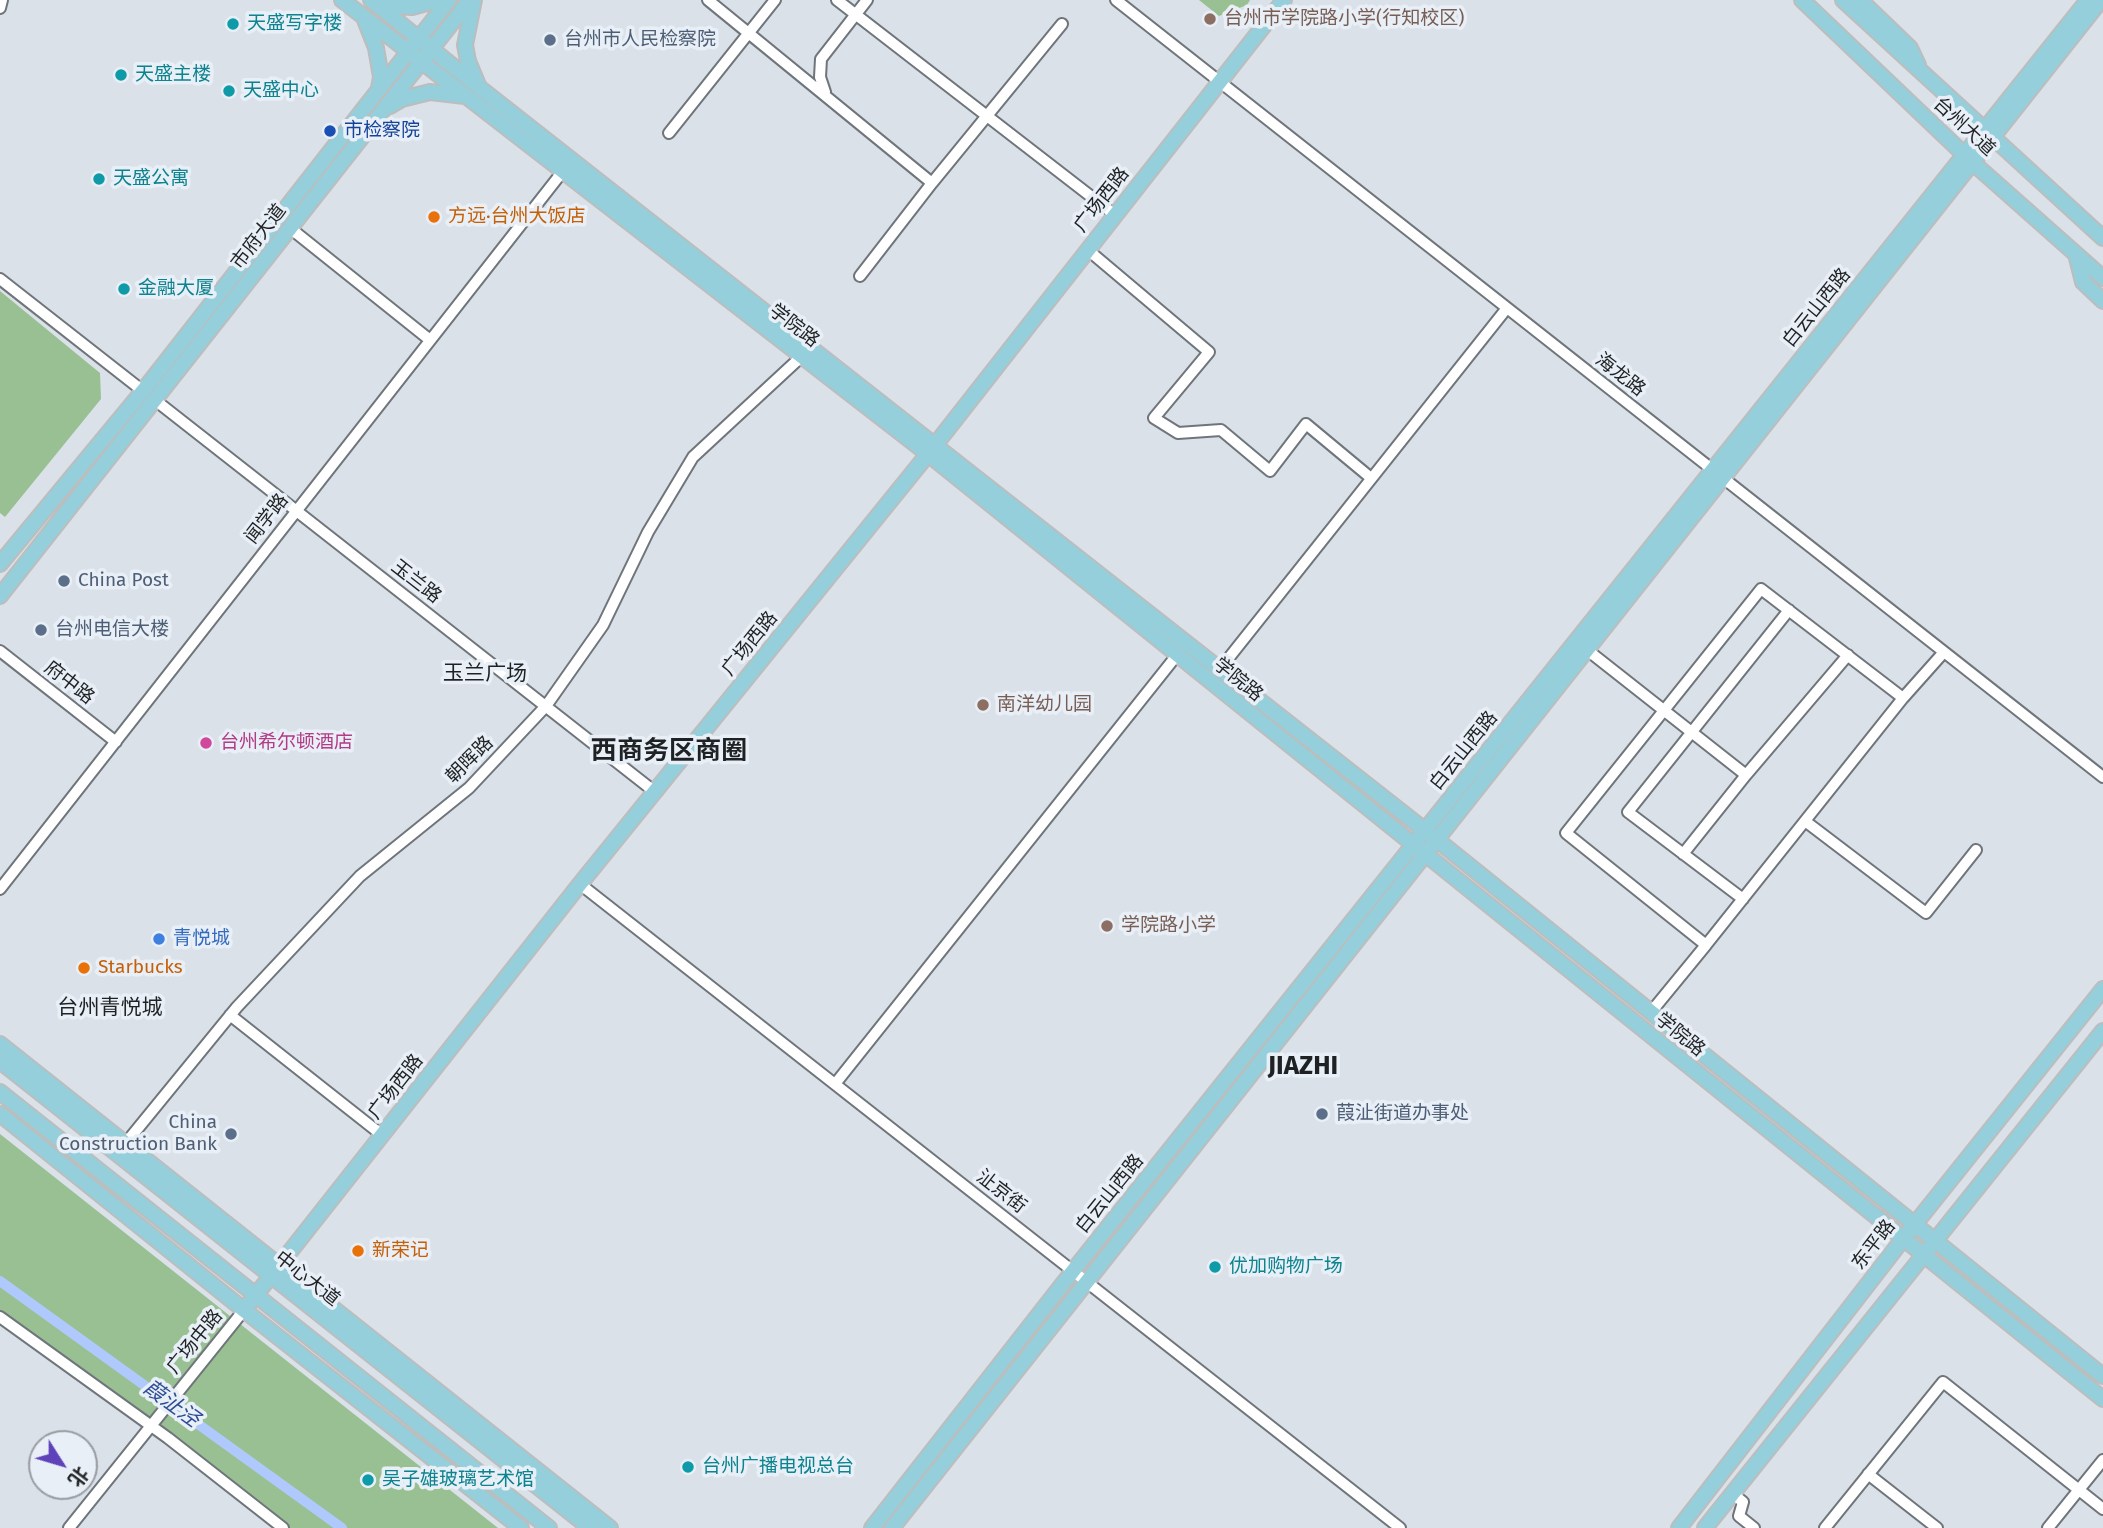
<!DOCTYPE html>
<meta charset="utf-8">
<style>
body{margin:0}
#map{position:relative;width:2103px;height:1528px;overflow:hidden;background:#dbe1e8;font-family:"Fira Sans","Noto Sans SC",sans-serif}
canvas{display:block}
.north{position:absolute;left:28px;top:1430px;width:70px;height:70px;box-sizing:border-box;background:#e8eff6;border:2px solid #989da2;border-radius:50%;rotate:127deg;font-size:19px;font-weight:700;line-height:28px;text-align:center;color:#1f2224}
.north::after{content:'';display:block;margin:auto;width:24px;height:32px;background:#5d42ba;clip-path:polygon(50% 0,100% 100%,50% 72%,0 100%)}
</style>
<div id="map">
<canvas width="2103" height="1528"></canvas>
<div class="north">北</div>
</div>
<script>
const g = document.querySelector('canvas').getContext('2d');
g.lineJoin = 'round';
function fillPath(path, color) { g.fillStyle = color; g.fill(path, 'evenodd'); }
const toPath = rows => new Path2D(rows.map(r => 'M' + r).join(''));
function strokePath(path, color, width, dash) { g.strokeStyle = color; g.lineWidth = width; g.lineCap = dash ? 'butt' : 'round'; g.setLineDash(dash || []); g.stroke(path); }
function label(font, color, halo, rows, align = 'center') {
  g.font = font + ' "Fira Sans","Noto Sans SC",sans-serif'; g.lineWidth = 7; g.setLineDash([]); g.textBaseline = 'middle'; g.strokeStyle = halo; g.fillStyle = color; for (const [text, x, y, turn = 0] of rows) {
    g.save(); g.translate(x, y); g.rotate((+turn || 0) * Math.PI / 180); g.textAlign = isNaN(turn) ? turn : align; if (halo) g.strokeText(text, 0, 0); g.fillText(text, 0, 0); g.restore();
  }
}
const green = toPath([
 [1199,0,1250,0,1247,5,1219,16],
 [0,291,100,373,101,399,5,517,0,513],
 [0,1134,498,1528,283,1528,0,1317]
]);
const canal = toPath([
 [0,1281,342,1528]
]);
const minor = toPath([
 [708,0,932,183],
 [837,0,1115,215],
 [1116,0,2103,777],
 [0,8,2,0],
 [825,92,820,77,821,59,867,0],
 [669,133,775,0],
 [290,228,430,340],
 [1088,250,1209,352,1154,418,1178,433,1221,430,1270,471,1306,424,1371,478],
 [860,276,932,183,1062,24],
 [0,279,143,391],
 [155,400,655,792],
 [1586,649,1746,775],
 [0,651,116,742],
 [1220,669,1507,308],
 [1805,821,1926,913,1976,850],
 [1683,854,1746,775,1848,655],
 [580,884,1400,1528],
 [0,889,563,171],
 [1743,899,1628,812,1789,610],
 [1706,945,1903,698,1944,652],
 [1651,1012,1706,945,1566,833,1761,589,1903,698],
 [230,1015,382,1135],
 [835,1084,1177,655],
 [121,1149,237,1007,360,876,469,788,546,706,603,625,648,532,693,457,802,356],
 [0,1317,168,1438,283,1528],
 [1868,1474,1937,1528],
 [1733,1494,1743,1502,1739,1516,1754,1528],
 [69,1528,244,1310],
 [1825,1528,1943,1382,2103,1509],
 [2048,1528,2103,1460]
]);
const major = toPath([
 [342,0,928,454,2103,1399],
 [371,0,481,89,1436,839,2103,1376],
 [474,0,465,45,468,61,478,85],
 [1802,0,1972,162,2103,278],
 [1843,0,2103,238],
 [1860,0,1910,48,1918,65],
 [378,2,394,6,412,7,438,0],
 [365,20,376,48,381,77,379,88],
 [390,106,402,99,430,92,465,96],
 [2076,254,2083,282,2103,301],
 [0,564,143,391,449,0],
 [0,596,470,0],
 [0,1044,610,1528],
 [0,1061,590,1528],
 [0,1092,549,1528],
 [0,1114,244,1310,521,1528],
 [244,1310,580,884,928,454,1284,0],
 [872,1528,1073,1271,2088,0],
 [892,1528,2101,0],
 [1679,1528,1903,1239,2103,989],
 [1705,1528,2103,1031]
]);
const markers = [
 [1210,19,7,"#8d6e63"],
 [233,24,7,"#0f9aa8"],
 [550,40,7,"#5c6f8a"],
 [121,75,7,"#0f9aa8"],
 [229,91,7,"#0f9aa8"],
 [330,131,7,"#1a4fb4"],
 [99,179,7,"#0f9aa8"],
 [434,217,7,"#e8710a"],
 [124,289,7,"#0f9aa8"],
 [64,581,7,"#5c6f8a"],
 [41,630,7,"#5c6f8a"],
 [983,705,7,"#8d6e63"],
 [206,743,7,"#d1479c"],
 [1107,926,7,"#8d6e63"],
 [159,939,7,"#3f7fe0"],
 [84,968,7,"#e8710a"],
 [1322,1114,7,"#5c6f8a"],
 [231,1134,7,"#5c6f8a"],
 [358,1251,7,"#e8710a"],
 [1215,1267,7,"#0f9aa8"],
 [688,1467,7,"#0f9aa8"],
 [368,1480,7,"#0f9aa8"]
];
const educationNames = [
 ["台州市学院路小学(行知校区)",1224,19],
 ["南洋幼儿园",997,705],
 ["学院路小学",1121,926]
];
const cultureNames = [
 ["天盛写字楼",247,24],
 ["天盛主楼",135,75],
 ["天盛中心",243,91],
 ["天盛公寓",113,179],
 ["金融大厦",138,289],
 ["优加购物广场",1229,1267],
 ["台州广播电视总台",702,1467],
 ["吴子雄玻璃艺术馆",382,1480]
];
const serviceNames = [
 ["台州市人民检察院",564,40],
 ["China Post",78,581],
 ["台州电信大楼",55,630],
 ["葭沚街道办事处",1336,1114],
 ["China",217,1123,"right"],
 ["Construction Bank",217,1145,"right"]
];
const streetNames = [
 ["台州大道",1964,127,43],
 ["广场西路",1102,200,-52],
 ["市府大道",259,237,-52],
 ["白云山西路",1817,308,-51],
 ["学院路",794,326,38],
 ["海龙路",1620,375,38],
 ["闻学路",267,519,-52],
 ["玉兰路",416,582,38],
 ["广场西路",750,644,-51],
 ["学院路",1238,680,39],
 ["府中路",69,683,38],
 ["白云山西路",1464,751,-51],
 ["朝晖路",470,760,-45],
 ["学院路",1680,1035,39],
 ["广场西路",396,1087,-52],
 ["沚京街",1001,1192,38],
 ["白云山西路",1110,1194,-51],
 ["东平路",1874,1245,-52],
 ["中心大道",307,1279,38],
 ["广场中路",195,1342,-51]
];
const transitNames = [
 ["市检察院",344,131]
];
const foodNames = [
 ["方远·台州大饭店",448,217],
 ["Starbucks",98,968],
 ["新荣记",372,1251]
];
const hotelNames = [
 ["台州希尔顿酒店",220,743]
];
const shopNames = [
 ["青悦城",173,939]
];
const neighbourhoodNames = [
 ["玉兰广场",485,674],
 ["台州青悦城",110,1008]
];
const waterNames = [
 ["葭沚泾",171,1404,36]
];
const districtNames = [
 ["西商务区商圈",669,752],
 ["JIAZHI",1303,1067]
];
fillPath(green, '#99c093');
strokePath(canal, '#b0c9fc', 10);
strokePath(minor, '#6f757b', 14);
strokePath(major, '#bcbdbd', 18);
strokePath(minor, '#fff', 10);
strokePath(major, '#95cfdb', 14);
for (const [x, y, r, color] of markers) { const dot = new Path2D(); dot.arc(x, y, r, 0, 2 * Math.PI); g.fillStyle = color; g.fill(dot); strokePath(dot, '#e8eff6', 2.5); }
label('19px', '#785e54', '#e8eff6', educationNames, 'left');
label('19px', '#0d838f', '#e8eff6', cultureNames, 'left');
label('19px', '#4e5e75', '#e8eff6', serviceNames, 'left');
label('19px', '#1f2224', '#e8eff6', streetNames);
label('19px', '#164399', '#e8eff6', transitNames, 'left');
label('19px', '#c56008', '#e8eff6', foodNames, 'left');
label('19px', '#b23c85', '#e8eff6', hotelNames, 'left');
label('19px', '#366cbe', '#e8eff6', shopNames, 'left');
label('21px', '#1f2224', '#e8eff6', neighbourhoodNames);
label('italic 21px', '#2e4d96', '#e8eff6', waterNames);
label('bold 26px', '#1f2224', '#e8eff6', districtNames);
</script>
